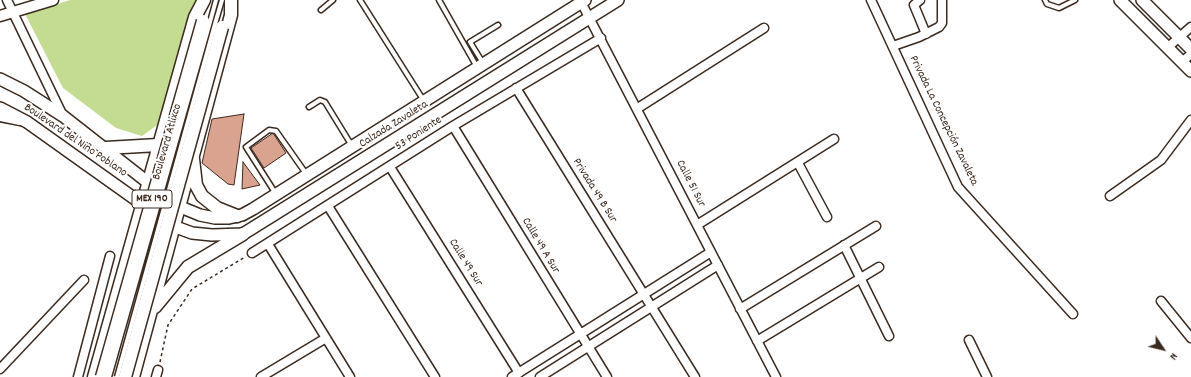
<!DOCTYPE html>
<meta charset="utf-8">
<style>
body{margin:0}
#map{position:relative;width:1191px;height:377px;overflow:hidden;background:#fff;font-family:Dekko,sans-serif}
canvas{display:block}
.north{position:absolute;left:1143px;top:329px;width:40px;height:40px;-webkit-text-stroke:3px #fff;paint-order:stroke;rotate:125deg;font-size:11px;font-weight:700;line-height:16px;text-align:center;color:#3b2a1e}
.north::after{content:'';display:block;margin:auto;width:14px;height:18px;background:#3b2a1e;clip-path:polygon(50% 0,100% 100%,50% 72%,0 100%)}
</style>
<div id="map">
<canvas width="1191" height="377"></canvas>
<div class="north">N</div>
</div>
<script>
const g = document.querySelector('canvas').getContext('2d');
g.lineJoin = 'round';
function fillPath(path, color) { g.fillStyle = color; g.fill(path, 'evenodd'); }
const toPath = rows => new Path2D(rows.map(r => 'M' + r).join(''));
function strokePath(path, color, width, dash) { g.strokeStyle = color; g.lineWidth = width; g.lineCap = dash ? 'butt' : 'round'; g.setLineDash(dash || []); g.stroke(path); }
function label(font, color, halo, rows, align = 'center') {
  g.font = font + ' Dekko,sans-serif'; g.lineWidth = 4; g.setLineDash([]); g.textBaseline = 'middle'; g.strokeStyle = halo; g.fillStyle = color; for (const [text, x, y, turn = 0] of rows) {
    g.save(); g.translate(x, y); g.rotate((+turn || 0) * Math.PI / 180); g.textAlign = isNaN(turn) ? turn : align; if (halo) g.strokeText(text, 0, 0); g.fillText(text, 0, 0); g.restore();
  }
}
const green = toPath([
 [70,0,196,0,160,123,142,136,116,128,63,88,25,14]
]);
const building = toPath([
 [244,114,234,185,228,184,202,163,212,119,244,114],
 [273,133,286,153,264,168,251,148,273,133],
 [243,162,260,185,242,189,243,162]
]);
const path = toPath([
 [160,362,168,325,192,289,245,257]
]);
const service = toPath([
 [360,0,424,101],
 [439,0,477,67],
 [1045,0,1047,4,1059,8,1075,0],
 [321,10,333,0],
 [210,22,216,0],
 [215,24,222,0],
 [483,63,470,42,498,25],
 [309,107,320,100,325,102,352,146],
 [276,194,246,147,269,130,276,131,307,175]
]);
const minor = toPath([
 [7,0,63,116],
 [871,0,958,187,1073,314],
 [920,0,914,5,926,34],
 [581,2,776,377],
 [893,46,919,37,939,27,942,23,942,0],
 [1167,48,1191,27],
 [1182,62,1191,54],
 [516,88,695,377],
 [638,108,764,28],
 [453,126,607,377],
 [798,163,827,217],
 [390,167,519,373],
 [1110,196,1161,160,1191,120],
 [328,206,435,377],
 [697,225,834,139],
 [268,244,350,377],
 [844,245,889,336],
 [252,253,453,126,601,38],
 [1161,301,1191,338],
 [740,309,876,226],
 [969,340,987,377],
 [757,341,879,267],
 [0,369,84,280],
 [78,377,110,256],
 [156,377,158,370],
 [261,377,326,338],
 [512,377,711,252],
 [540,377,718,265]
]);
const tertiary = toPath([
 [0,16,53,0],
 [0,116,20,120]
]);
const secondary = toPath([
 [1120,0,1191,71],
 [1142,0,1191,49],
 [0,79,24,91,63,116,178,206,200,215,215,218,229,218,242,215,253,209,585,0],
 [0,108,27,122,173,226,192,233,212,235,243,234,618,0]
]);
const primary = toPath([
 [106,148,158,145],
 [161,154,167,162,176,165,193,159,196,185,202,196,217,208,237,216],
 [155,307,188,267,243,234],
 [94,377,195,17,204,0],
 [133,377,231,15,231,0]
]);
const serviceBridge = toPath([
 [109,377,210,22],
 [117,377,215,24]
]);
const primaryBridge = toPath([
 [102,377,203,21],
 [125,377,222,27]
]);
const shields = [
 [152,199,40]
];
const shieldNames = [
 ["MEX 190",152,199]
];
const streetNames = [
 ["Privada La Concepción Zavaleta",943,121,64],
 ["Calzada Zavaleta",394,125,-32],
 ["53 Poniente",419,134,-33],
 ["Boulevard del Niño Poblano",75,141,34],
 ["Boulevard Atlixco",168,142,-74],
 ["Calle 51 Sur",690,184,63],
 ["Privada 49 B Sur",594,191,58],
 ["Calle 49 A Sur",540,246,59],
 ["Calle 49 Sur",465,263,58]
];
fillPath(green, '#c3dc92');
fillPath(building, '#d9a38f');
strokePath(building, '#3b2a1e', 1);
strokePath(service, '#3b2a1e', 7);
strokePath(minor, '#3b2a1e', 11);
strokePath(tertiary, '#3b2a1e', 13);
strokePath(secondary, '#3b2a1e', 14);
strokePath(primary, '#3b2a1e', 15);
strokePath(path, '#3b2a1e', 1.5, [3, 3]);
strokePath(service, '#fff', 4);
strokePath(minor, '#fff', 8);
strokePath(tertiary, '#fff', 10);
strokePath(secondary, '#fff', 11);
strokePath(primary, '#fff', 12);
strokePath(serviceBridge, '#3b2a1e', 7, []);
strokePath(primaryBridge, '#3b2a1e', 15, []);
strokePath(serviceBridge, '#fff', 4);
strokePath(primaryBridge, '#fff', 12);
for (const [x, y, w] of shields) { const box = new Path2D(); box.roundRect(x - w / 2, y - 9, w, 18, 3); g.fillStyle = '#fff'; g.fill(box); strokePath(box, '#3b2a1e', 1); }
label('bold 11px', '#3b2a1e', null, shieldNames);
label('12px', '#3b2a1e', '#fff', streetNames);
</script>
